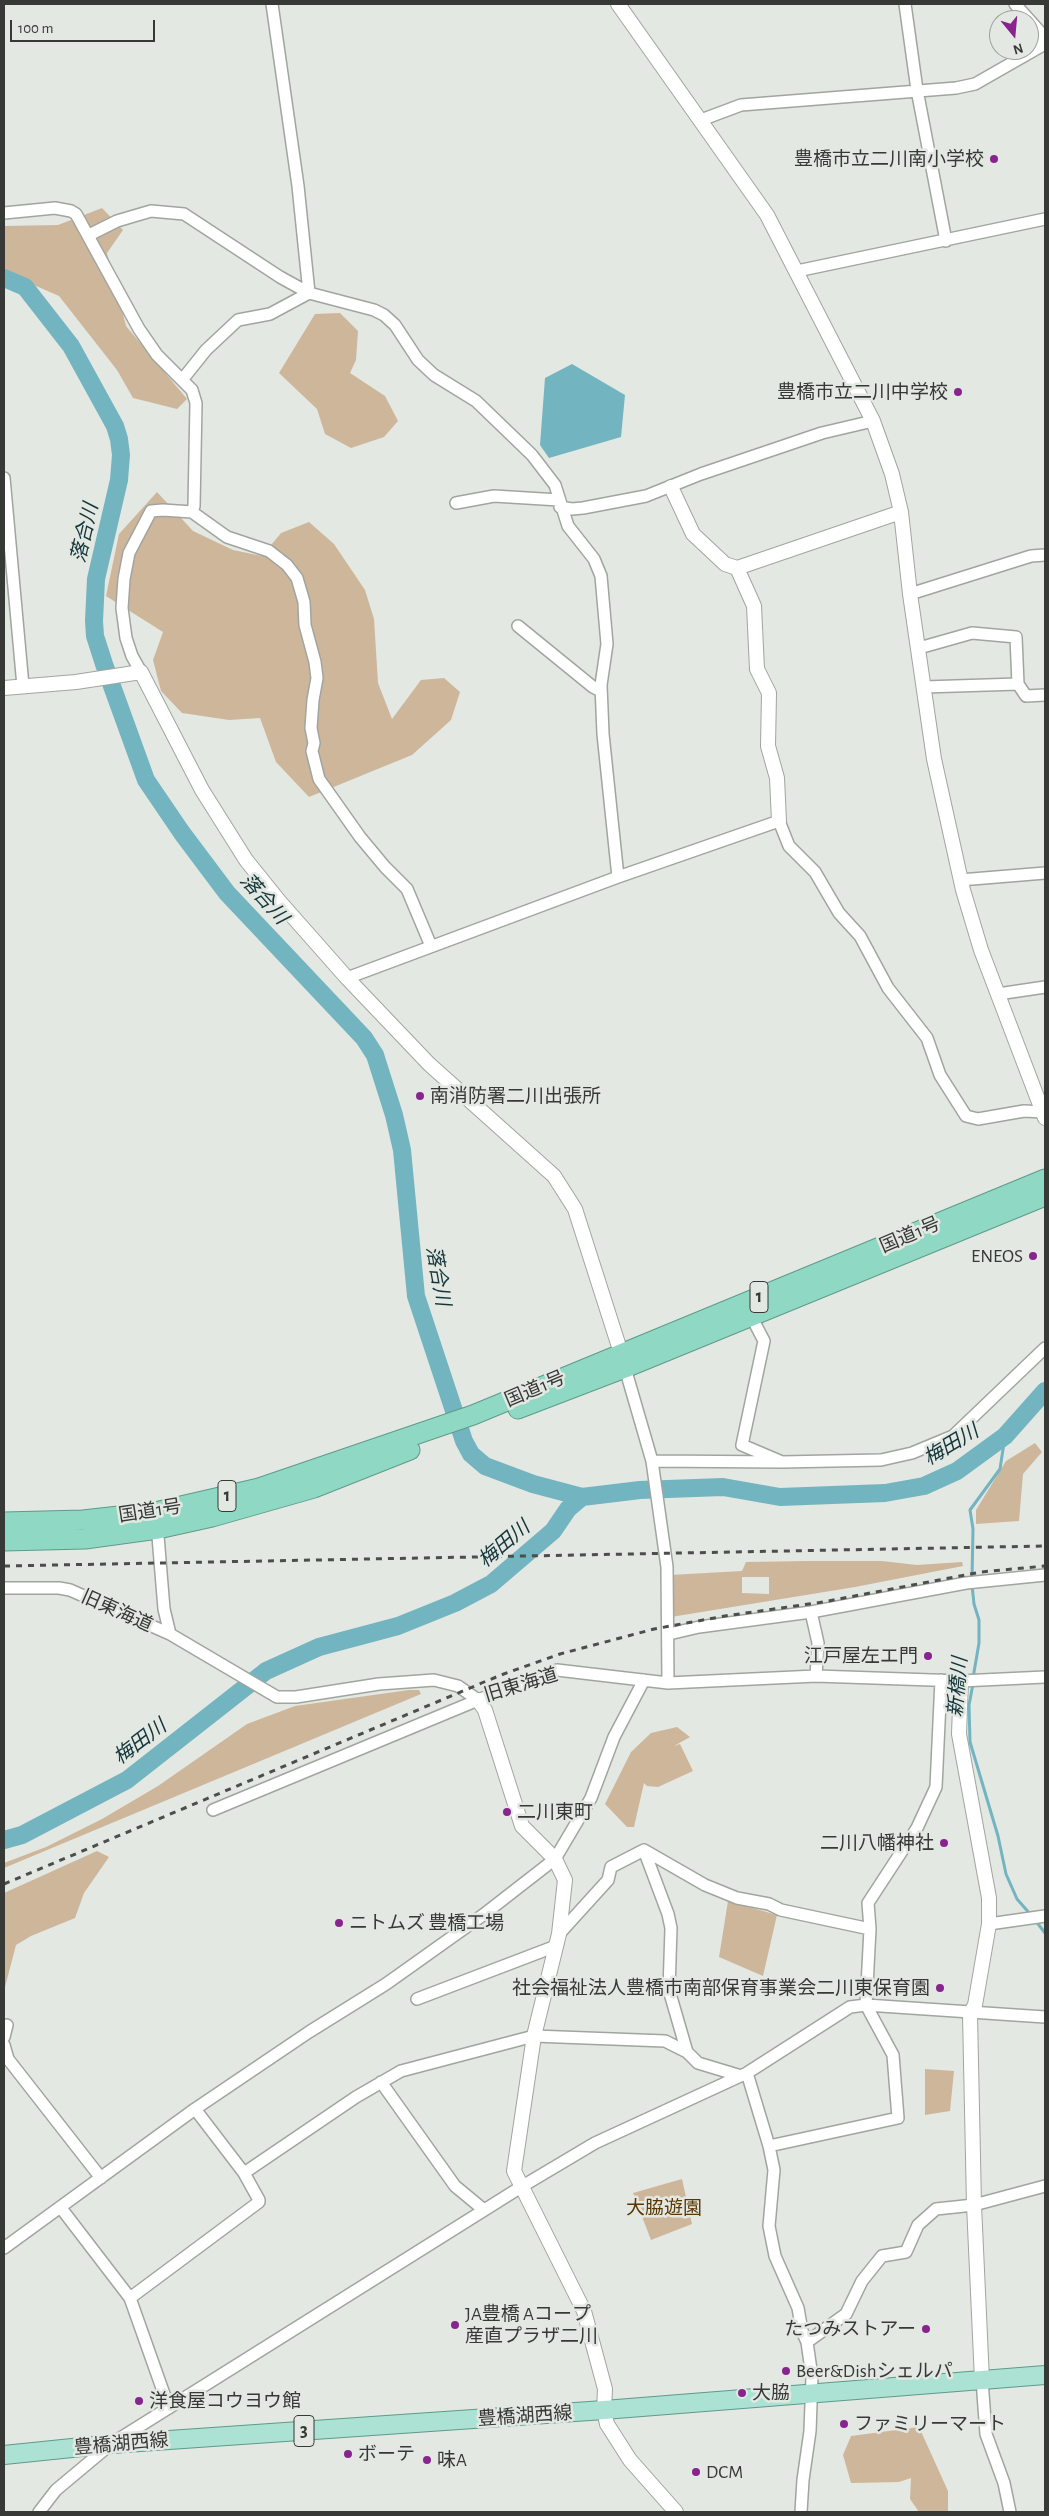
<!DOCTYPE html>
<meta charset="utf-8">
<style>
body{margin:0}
#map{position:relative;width:1049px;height:2516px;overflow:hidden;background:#e3e8e2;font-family:"Alegreya Sans",sans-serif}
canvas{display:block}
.frame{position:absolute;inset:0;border:5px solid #373937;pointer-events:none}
.north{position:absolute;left:989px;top:10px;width:50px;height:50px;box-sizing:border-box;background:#e3e8e2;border:1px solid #9ea29e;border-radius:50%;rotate:163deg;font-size:14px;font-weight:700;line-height:20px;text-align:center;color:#373937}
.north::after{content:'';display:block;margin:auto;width:18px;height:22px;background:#88248d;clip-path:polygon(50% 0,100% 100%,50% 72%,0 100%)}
.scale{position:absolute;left:10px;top:20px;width:145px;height:22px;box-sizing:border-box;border:2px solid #373937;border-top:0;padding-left:6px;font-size:15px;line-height:18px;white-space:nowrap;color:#373937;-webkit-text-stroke:4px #e3e8e2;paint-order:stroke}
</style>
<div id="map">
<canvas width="1049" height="2516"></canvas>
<div class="frame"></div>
<div class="north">N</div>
<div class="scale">100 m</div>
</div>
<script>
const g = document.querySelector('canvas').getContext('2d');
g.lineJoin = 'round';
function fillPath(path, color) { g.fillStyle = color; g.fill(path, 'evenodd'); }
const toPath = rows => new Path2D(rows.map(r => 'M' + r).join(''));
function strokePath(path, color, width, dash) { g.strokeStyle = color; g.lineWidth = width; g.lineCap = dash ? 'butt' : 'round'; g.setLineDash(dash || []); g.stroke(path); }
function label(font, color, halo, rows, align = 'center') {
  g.font = font + ' "Alegreya Sans","Noto Sans JP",sans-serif'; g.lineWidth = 5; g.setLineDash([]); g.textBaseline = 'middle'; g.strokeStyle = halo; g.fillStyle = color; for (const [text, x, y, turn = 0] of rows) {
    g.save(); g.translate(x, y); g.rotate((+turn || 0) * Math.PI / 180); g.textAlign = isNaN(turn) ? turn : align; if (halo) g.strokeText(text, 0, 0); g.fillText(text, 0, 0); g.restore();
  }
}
const green = toPath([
 [102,208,123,230,107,253,126,326,187,399,177,409,133,398,117,370,59,296,4,272,4,226,58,225],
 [340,313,358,331,356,360,350,373,385,396,398,421,384,437,351,448,325,434,317,409,279,373,315,314],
 [157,492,193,531,233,550,262,556,281,533,309,522,334,544,365,590,374,619,378,683,392,719,421,680,444,678,460,692,451,720,412,755,309,797,276,762,260,718,229,720,182,713,161,691,153,660,163,632,106,596,119,534],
 [1035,1443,1042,1452,1023,1474,1019,1521,976,1524,976,1510,1006,1461],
 [809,1561,882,1561,917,1565,962,1562,963,1566,855,1587,671,1617,670,1575,742,1571,746,1562],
 [742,1577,769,1577,769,1594,742,1593],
 [409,1690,419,1690,421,1694,4,1868,4,1863,46,1847,102,1819,158,1786,247,1724,295,1706],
 [677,1727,690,1737,674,1746,680,1744,693,1771,658,1787,647,1786,644,1783,634,1827,627,1827,605,1804,631,1752,651,1733],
 [97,1851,109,1857,84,1893,75,1918,31,1936,16,1945,4,1991,4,1893],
 [728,1901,777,1915,763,1976,719,1957],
 [925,2069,954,2071,950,2111,925,2115],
 [682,2179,692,2224,651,2240,633,2193],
 [919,2427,948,2491,948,2512,919,2512,910,2499,911,2478,899,2482,851,2483,843,2455,851,2436]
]);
const water = toPath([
 [572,364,625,395,621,437,549,458,540,445,545,378]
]);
const stream = toPath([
 [972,1579,973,1529,970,1510,1000,1469,1005,1436],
 [972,1585,974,1604,979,1620,979,1643,973,1678],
 [973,1684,969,1705,970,1742,998,1836,1006,1874,1017,1899,1031,1915],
 [1035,1920,1045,1933]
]);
const river = toPath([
 [4,278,25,287,71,346,115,426,119,439,121,455,119,480,96,579,94,621,95,636,104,664,146,780,182,833,227,893,364,1038,375,1055,394,1115,402,1150,416,1296,464,1441,471,1454,485,1466,533,1484,582,1497],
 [4,1840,22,1835,127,1780,266,1671,319,1647,398,1626,455,1603,491,1584,553,1531,568,1509,582,1497,640,1490,723,1487,780,1497,885,1493,924,1486,957,1471,1005,1436,1045,1391]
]);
const minor = toPath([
 [272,4,298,186,309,293],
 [905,4,917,90,946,241],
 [1015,4,1040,32,1044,45],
 [701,120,741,105,956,88,975,84,1045,44],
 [4,213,55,208,71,211,76,214,139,329,157,355,192,390,196,403,194,506,192,512],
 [89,235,117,221,151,211,184,214,280,277,309,293,374,310,384,315,395,325,418,360,434,375,476,401,532,455,555,485,568,526,594,559,601,576,607,644,601,685,603,734,618,877],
 [797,271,1045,219],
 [182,380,206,350,238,320,270,314,309,293],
 [4,478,23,686],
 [456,503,494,496,559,500],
 [560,507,572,509,583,508,646,496,701,474,822,433,873,421],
 [910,594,1031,556,1045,555],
 [518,626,593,687,601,691],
 [919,648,972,633,1016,637,1018,684],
 [141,672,132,656,126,638,122,608,124,579,129,553,151,511,163,510,192,512,227,537,269,551,287,565,297,578,304,602,305,625,315,662,317,678,313,700,311,728,314,743,312,751,319,779,360,837,385,867,407,889,431,946],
 [924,687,1018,684,1026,696,1045,695],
 [960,880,1045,873],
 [347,978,618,877,779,821,789,846,815,872,839,913,860,936,888,988,927,1038,940,1075,966,1116,978,1119,1024,1111,1043,1112],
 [998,994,1045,987],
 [625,1368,652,1461,782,1462,742,1445,764,1341,751,1316],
 [652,1461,667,1567,668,1683],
 [782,1462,881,1460,912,1453,953,1436,1045,1348],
 [157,1524,164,1609,170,1634],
 [4,1588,59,1588,70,1590,170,1634,277,1697,296,1697,379,1684,434,1680,458,1686,478,1700],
 [811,1612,818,1643,816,1676],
 [669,1634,699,1627,811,1612,966,1583,1045,1575],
 [213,1810,478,1700,557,1670,668,1683,816,1676,961,1681,1045,1677],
 [644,1850,668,1914,671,1928,669,1990,687,2052],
 [989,1924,1045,1916],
 [559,1934,608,1880,611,1867,644,1850,705,1885,737,1898,769,1904,781,1910,870,1929,868,1903,917,1828,936,1787,941,1680],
 [417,1999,556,1946],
 [4,2037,7,2025],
 [4,2045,8,2059,101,2178],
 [747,2073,769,2146,774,2170,769,2226,775,2256,798,2308,802,2331,807,2342,812,2377,810,2431,803,2480,801,2512],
 [381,2082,455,2186,484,2210],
 [769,2146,898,2118,893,2055,866,2005,870,1929],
 [244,2173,356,2097,401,2071,534,2036,665,2041,687,2052,698,2063,741,2076],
 [61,2208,130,2298,169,2408],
 [4,2248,195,2109,309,2032,386,1984,483,1915,555,1859,591,1798,614,1737,644,1680],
 [130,2298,259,2202,259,2200,244,2173,195,2109],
 [807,2342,846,2314,862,2281,882,2256,906,2252,918,2225,936,2209,974,2205,1045,2186],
 [982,2380,986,2434,1004,2483,1010,2512],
 [39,2512,56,2490,111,2444,521,2187,595,2143,747,2073,850,2007,866,2005,1045,2017]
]);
const tertiary = toPath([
 [618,4,767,215,873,421,892,474,901,512,910,594,934,759,963,890,981,950,1045,1118],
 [671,487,693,534,725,564,737,568,754,606,757,669,769,693,768,746,777,778,779,821],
 [737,568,901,512],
 [4,688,76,682,141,672,202,790,246,860,279,901,347,978,429,1064,554,1176,575,1209,621,1353],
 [961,1681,959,1734,989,1898,989,1924,975,2005,970,2014,974,2205,982,2380],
 [478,1700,485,1710,522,1826,555,1859,565,1880,559,1934,534,2036,514,2171,584,2311,605,2389,604,2410,607,2424,630,2460,676,2512]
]);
const primary = toPath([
 [4,2455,111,2444,604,2410,1045,2375]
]);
const trunk = toPath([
 [518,1409,625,1368,1045,1196],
 [4,1522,83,1520,155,1512,259,1488,473,1415,1045,1179],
 [4,1541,85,1539,158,1529,212,1517,314,1488,410,1450]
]);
const rail = toPath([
 [4,1566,1045,1546],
 [4,1884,501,1675,560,1654,654,1629,725,1616,823,1602,981,1572,1045,1566]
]);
const markers = [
 [994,159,5,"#88248d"],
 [958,392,5,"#88248d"],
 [420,1096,5,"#88248d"],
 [1033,1256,5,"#88248d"],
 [928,1656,5,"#88248d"],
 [507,1812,5,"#88248d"],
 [944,1843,5,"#88248d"],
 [339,1923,5,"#88248d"],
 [940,1988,5,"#88248d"],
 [455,2325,5,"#88248d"],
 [926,2329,5,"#88248d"],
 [786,2371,5,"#88248d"],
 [742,2393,5,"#88248d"],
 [139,2401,5,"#88248d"],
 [844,2424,5,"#88248d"],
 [348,2454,5,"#88248d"],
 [427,2460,5,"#88248d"],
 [696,2472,5,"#88248d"]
];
const shields = [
 [759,1297,18],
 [227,1496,18],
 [304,2431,20]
];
const shieldNames = [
 ["1",759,1297],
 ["1",227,1496],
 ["3",304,2431]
];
const poiNames = [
 ["豊橋市立二川南小学校",984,159,"right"],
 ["豊橋市立二川中学校",948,392,"right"],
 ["南消防署二川出張所",430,1096],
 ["ENEOS",1023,1256,"right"],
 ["江戸屋左エ門",918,1656,"right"],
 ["二川東町",517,1812],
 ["二川八幡神社",934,1843,"right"],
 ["ニトムズ 豊橋工場",349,1923],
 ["社会福祉法人豊橋市南部保育事業会二川東保育園",930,1988,"right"],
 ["JA豊橋 Aコープ",465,2314],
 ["産直プラザ二川",465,2336],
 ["たつみストアー",916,2329,"right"],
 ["Beer&Dishシェルパ",796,2371],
 ["大脇",752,2393],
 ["洋食屋コウヨウ館",149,2401],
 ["ファミリーマート",854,2424],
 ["ボーテ",358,2454],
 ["味A",437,2460],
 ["DCM",706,2472]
];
const streetNames = [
 ["国道1号",910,1235,-23],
 ["国道1号",535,1389,-23],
 ["国道1号",150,1511,-9],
 ["旧東海道",117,1611,24],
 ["旧東海道",521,1685,-17],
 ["豊橋湖西線",525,2416,-4],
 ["豊橋湖西線",121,2444,-5]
];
const parkNames = [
 ["大脇遊園",664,2208]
];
const waterNames = [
 ["落合川",85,533,-77],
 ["落合川",264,899,48],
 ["落合川",438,1276,80],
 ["梅田川",951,1445,-31],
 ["梅田川",504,1544,-40],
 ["新橋川",958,1687,-85],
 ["梅田川",140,1742,-37]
];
fillPath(green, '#ceb69b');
fillPath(water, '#72b4c0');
strokePath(stream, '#72b4c0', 3);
strokePath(river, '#72b4c0', 18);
strokePath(minor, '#a1a59f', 14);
strokePath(tertiary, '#a1a59f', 16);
strokePath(primary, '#5e9a8a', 20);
strokePath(trunk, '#5e9a8a', 21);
strokePath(minor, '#fff', 11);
strokePath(tertiary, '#fff', 14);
strokePath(primary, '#abe2d3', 18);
strokePath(trunk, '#8fd8c4', 19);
strokePath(rail, '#4b4e4b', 3, [6, 6]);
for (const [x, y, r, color] of markers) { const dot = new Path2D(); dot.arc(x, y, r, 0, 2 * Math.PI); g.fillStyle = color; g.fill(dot); strokePath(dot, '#e3e8e2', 2); }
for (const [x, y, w] of shields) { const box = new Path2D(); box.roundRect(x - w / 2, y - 15.5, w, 31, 4); g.fillStyle = '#e3e8e2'; g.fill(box); strokePath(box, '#373937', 1); }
label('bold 18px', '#373937', null, shieldNames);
label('19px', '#373937', '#e3e8e2', poiNames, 'left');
label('19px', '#373937', '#e3e8e2', streetNames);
label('19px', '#5a3701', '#e3e8e2', parkNames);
label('italic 20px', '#13353a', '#e3e8e2', waterNames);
</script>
